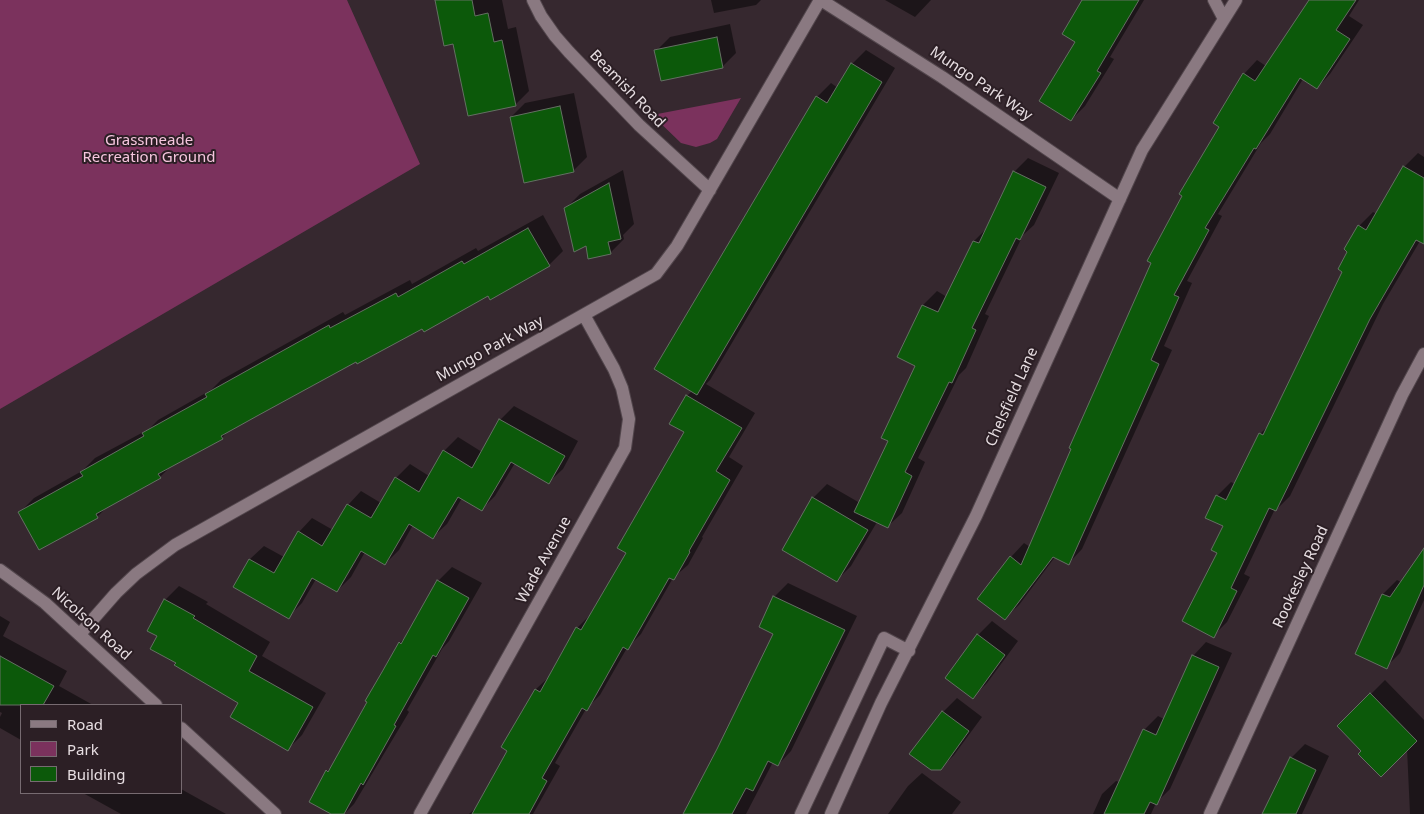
<!DOCTYPE html>
<style>
body{margin:0}
#map{position:relative;width:1424px;height:814px;overflow:hidden;background:#36282f;font-family:"Noto Sans",sans-serif}
canvas{display:block}
.legend{position:absolute;left:20px;top:704px;width:162px;height:90px;box-sizing:border-box;background:#2c1f25;border:1px solid #776b71;margin:0;padding:6px 9px;list-style:none;font-size:15px;color:#e7dee2}
.legend li{display:flex;align-items:center;gap:10px;height:25px}
.legend b{width:25px;border:1px solid #776b71}
</style>
<div id="map">
<canvas width="1424" height="814"></canvas>
<ul class="legend">
<li><b style="height:6px;background:#8a7981"></b>Road</li>
<li><b style="height:14px;background:#7b325d"></b>Park</li>
<li><b style="height:14px;background:#0c590a"></b>Building</li>
</ul>
</div>
<script>
const g = document.querySelector('canvas').getContext('2d');
g.lineJoin = 'round';
function fillPath(path, color) { g.fillStyle = color; g.fill(path, 'evenodd'); }
const toPath = rows => new Path2D(rows.map(r => 'M' + r).join(''));
function strokePath(path, color, width, dash) { g.strokeStyle = color; g.lineWidth = width; g.lineCap = dash ? 'butt' : 'round'; g.setLineDash(dash || []); g.stroke(path); }
function label(font, color, halo, rows, align = 'center') {
  g.font = font + ' "Noto Sans",sans-serif'; g.lineWidth = 4; g.setLineDash([]); g.textBaseline = 'middle'; g.strokeStyle = halo; g.fillStyle = color; for (const [text, x, y, turn = 0] of rows) {
    g.save(); g.translate(x, y); g.rotate((+turn || 0) * Math.PI / 180); g.textAlign = isNaN(turn) ? turn : align; if (halo) g.strokeText(text, 0, 0); g.fillText(text, 0, 0); g.restore();
  }
}
const green = toPath([
 [0,0,347,0,420,164,0,409],
 [741,98,717,139,710,143,696,147,681,143,652,115]
]);
const shadow = toPath([
 [436,0,502,0,508,29,516,27,529,91,515,105,454,42],
 [711,0,761,0,756,5,714,13],
 [885,0,931,0,915,17],
 [1089,0,1144,0,1110,57,1114,59,1085,106,1071,120,1077,42],
 [1310,0,1359,0,1349,16,1363,25,1330,74,1317,88,1303,79,1270,134,1261,143,1218,214,1222,216,1187,281,1192,283,1164,346,1172,350,1082,549,1069,563,1055,557,1019,605,1005,618,1011,557,1024,543,1030,547,1244,74,1257,60,1266,66],
 [730,24,736,53,722,67,656,51,670,37],
 [866,50,895,68,710,380,706,384,755,413,729,457,743,466,702,537,703,538,688,565,673,578,641,634,627,648,600,695,586,709,555,763,560,766,533,814,469,814,478,806,509,750,503,747,536,689,550,676,577,628,591,614,628,553,686,432,671,423,687,396,692,391,817,97,831,83,838,88,852,64],
 [574,93,587,157,573,171,511,117,525,103],
 [1418,153,1424,157,1424,241,1420,241,1383,304,1290,496,1276,510,1275,509,1244,574,1250,577,1227,622,1213,636,1219,552,1224,526,1217,496,1231,482,1235,484,1260,434,1269,425,1344,272,1349,252,1359,226,1373,212,1377,214,1404,167],
 [1028,158,1059,173,1034,225,1023,235,985,314,989,316,966,368,959,375,918,458,925,462,902,513,888,526,877,522,851,566,837,580,813,498,827,484,860,503,890,440,917,365,898,356,923,305,937,291,947,297,974,241,987,228,1014,172],
 [623,170,634,224,623,235,624,239,610,253,587,244,566,208,580,194],
 [543,215,563,251,549,265,357,360,230,429,222,438,171,466,160,477,109,505,97,517,20,512,34,498,82,471,95,458,149,429,158,420,211,390,221,380,343,312,345,315,410,280,412,284,476,248,478,251],
 [514,406,578,441,563,469,549,482,515,463,495,496,481,510,462,498,447,524,433,537,413,525,399,550,385,564,365,552,351,577,337,591,316,579,302,603,288,617,235,586,250,559,264,546,284,557,299,532,312,518,333,530,348,505,361,491,381,503,396,478,410,464,429,476,444,451,458,437,482,452,500,420],
 [1424,550,1424,600,1400,653,1386,667,1357,654,1383,594,1397,580,1401,582],
 [452,567,482,583,449,641,442,649,407,710,409,712,354,804,344,814,334,814,327,771,334,765,400,643,407,635,438,581],
 [788,583,857,616,791,751,778,765,773,762,746,814,684,814,775,634,774,597],
 [179,586,208,602,206,604,270,642,262,656,326,693,302,735,288,749,239,702,177,662,159,636,148,630,165,600],
 [0,616,10,622,3,636,67,671,59,686,93,705,21,705,21,740,0,728,0,717,2,713,0,712],
 [992,621,1018,641,987,683,973,697,978,635],
 [1206,642,1232,653,1170,789,1156,803,1151,814,1093,814,1102,794,1116,781,1120,782,1144,730,1158,716,1164,719,1193,656],
 [1385,680,1424,720,1424,814,1410,814,1407,749,1362,751,1339,726],
 [957,698,982,717,954,755,940,769,911,754,943,712],
 [1305,744,1329,756,1302,814,1265,814,1291,758],
 [922,773,961,802,952,814,888,814,908,786],
 [181,789,226,814,121,814,83,793,181,793]
]);
const building = toPath([
 [435,0,472,0,475,16,488,13,494,42,502,40,516,106,468,116,453,44,444,46,435,0],
 [1082,0,1139,0,1097,71,1101,73,1071,121,1039,101,1075,42,1062,34,1082,0],
 [1309,0,1356,0,1336,30,1350,39,1317,89,1300,78,1256,149,1254,148,1205,228,1209,230,1174,295,1179,297,1151,360,1159,364,1069,565,1053,557,1005,620,977,599,1010,556,1021,565,1071,449,1069,448,1151,263,1147,261,1182,196,1179,194,1219,127,1213,123,1243,73,1255,81,1309,0],
 [717,37,723,68,661,81,654,50,717,37],
 [851,63,882,82,697,395,654,369,816,96,827,103,851,63],
 [560,106,574,172,524,183,510,117,560,106],
 [1403,166,1424,178,1424,244,1416,240,1370,319,1276,511,1269,508,1231,588,1237,591,1214,638,1182,621,1217,553,1211,550,1223,526,1205,518,1216,495,1226,500,1259,433,1263,435,1342,272,1338,269,1347,252,1344,249,1358,225,1366,230,1403,166],
 [1013,171,1046,187,1020,240,1016,238,972,328,976,330,952,383,949,382,905,472,912,476,888,528,854,512,888,441,881,438,915,366,897,357,922,305,938,312,973,241,979,243,1013,171],
 [609,183,621,239,608,242,611,254,588,259,586,246,574,252,564,208,609,183],
 [528,228,550,266,490,300,488,296,424,332,422,329,357,364,356,362,257,416,221,436,223,439,158,474,161,478,96,514,98,518,39,550,18,512,83,476,80,472,144,436,142,433,207,397,205,394,284,350,329,325,330,328,396,293,398,297,462,261,464,264,528,228],
 [686,395,742,428,716,471,730,480,689,551,690,552,674,580,669,578,628,650,623,647,587,711,582,708,542,778,547,781,529,814,472,814,507,751,501,747,535,689,540,692,576,627,581,630,626,553,617,548,684,432,669,424,686,395],
 [499,419,565,456,549,484,511,462,482,511,458,497,433,539,409,524,385,565,361,551,337,592,312,578,289,619,233,587,249,559,274,573,298,531,322,546,347,504,371,518,395,477,419,492,443,450,472,468,499,419],
 [812,497,868,530,837,582,782,550,812,497],
 [1424,548,1424,585,1387,669,1355,654,1382,594,1390,597,1424,548],
 [437,580,469,598,436,657,433,655,414,689,394,725,396,726,363,785,361,783,344,814,331,814,309,802,326,770,328,772,367,702,365,701,382,672,399,642,401,644,437,580],
 [773,596,845,630,778,766,768,761,753,791,746,788,732,814,683,814,717,749,773,634,759,627,773,596],
 [164,599,195,616,193,618,257,656,249,671,313,707,288,751,230,717,238,703,174,665,176,663,150,649,157,636,147,631,164,599],
 [977,634,1005,655,973,699,945,678,977,634],
 [1192,655,1219,667,1157,805,1150,802,1144,814,1104,814,1143,729,1156,735,1192,655],
 [0,656,54,686,43,705,0,705,0,656],
 [1370,693,1417,741,1381,777,1358,754,1361,751,1337,726,1370,693],
 [942,711,969,731,941,770,931,770,909,754,942,711],
 [1290,757,1316,770,1296,814,1262,814,1290,757]
]);
const minor = toPath([
 [533,0,541,16,555,36,569,52,639,125,710,190],
 [821,0,942,77,1120,199],
 [1214,0,1224,19],
 [0,570,45,603,156,705],
 [80,634,116,593,136,574,175,545,656,274,677,246,820,0],
 [181,728,275,814],
 [420,814,625,448,629,419,622,388,614,369,584,315],
 [801,814,884,638,909,651],
 [831,814,881,703,976,516,1142,150,1236,0],
 [1210,814,1402,395,1424,354]
]);
const streetNames = [
 ["Mungo Park Way",981,84,34],
 ["Beamish Road",627,89,46],
 ["Mungo Park Way",490,349,-29],
 ["Chelsfield Lane",1012,397,-66],
 ["Wade Avenue",544,560,-61],
 ["Rookesley Road",1301,577,-65],
 ["Nicolson Road",91,624,42]
];
const parkNames = [
 ["Grassmeade",149,141],
 ["Recreation Ground",149,158]
];
fillPath(green, '#7b325d');
fillPath(shadow, '#0007');
fillPath(building, '#0c590a');
strokePath(building, '#647063', 1);
strokePath(minor, '#52464c', 14);
strokePath(minor, '#8a7981', 12);
label('15px', '#e7dee2', '#2c1f25', streetNames);
label('15px', '#f6c6de', '#2c1f25', parkNames);
</script>
